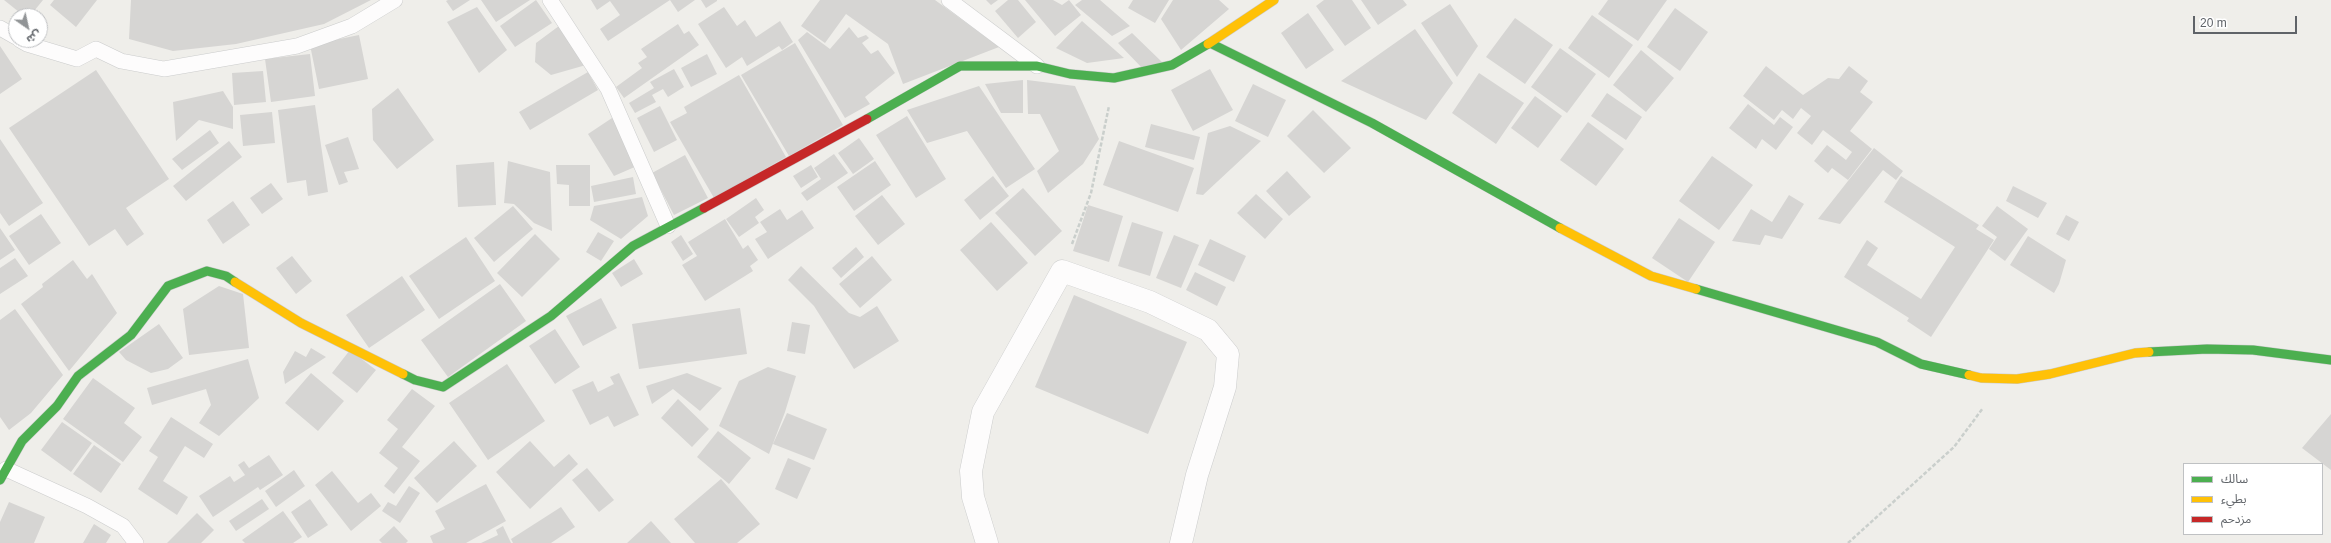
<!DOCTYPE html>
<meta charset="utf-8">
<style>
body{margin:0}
#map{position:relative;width:2331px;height:543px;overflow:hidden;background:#efeeea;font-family:Arial,"Noto Sans Arabic",sans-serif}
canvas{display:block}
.legend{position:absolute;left:2183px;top:463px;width:140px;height:72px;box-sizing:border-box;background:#fff;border:1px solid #bfc1c3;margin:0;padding:5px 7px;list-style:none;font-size:12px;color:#5f6368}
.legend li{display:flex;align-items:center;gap:8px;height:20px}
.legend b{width:20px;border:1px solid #bfc1c3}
.north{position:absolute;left:8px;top:8px;width:40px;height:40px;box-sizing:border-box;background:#fff;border:1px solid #bfc1c3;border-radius:50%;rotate:146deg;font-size:11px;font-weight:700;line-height:16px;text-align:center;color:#5f6368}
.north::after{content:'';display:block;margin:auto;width:14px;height:18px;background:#919496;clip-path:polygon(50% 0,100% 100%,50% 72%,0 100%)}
.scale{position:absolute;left:2193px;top:16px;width:104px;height:18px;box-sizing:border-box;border:2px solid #5f6368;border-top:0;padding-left:5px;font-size:12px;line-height:14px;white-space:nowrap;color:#5f6368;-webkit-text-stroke:3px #fff;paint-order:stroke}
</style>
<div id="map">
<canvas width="2331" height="543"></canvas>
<ul class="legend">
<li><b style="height:5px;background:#4caf50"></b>سالك</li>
<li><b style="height:5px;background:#ffc107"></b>بطيء</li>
<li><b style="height:5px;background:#c62828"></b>مزدحم</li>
</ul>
<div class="north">ش</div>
<div class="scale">20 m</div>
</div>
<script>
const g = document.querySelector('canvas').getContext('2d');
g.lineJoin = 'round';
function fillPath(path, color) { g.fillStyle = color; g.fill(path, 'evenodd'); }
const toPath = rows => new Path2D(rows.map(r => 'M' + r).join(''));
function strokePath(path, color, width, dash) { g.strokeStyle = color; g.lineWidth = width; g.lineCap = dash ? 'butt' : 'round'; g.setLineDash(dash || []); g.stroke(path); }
const building = toPath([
 [4,0,43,0,30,16,24,16],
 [54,0,97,0,76,27,50,5],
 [131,0,371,0,324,24,236,44,173,51,129,39],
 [448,0,470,0,453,11,446,1],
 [481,0,530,0,496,22],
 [536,0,552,23,515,47,500,26],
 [591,0,695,0,678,12,670,0,608,41,600,29,620,15,610,1,597,10],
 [701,0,717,0,717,1,706,8],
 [820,0,935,0,999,47,903,84,888,44,846,14,825,43,801,26],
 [986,0,998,0,991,5],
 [1008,0,1018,0,1036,22,1018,38,995,11],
 [1025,0,1053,0,1062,5,1069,0,1081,15,1055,36],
 [1082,0,1100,0,1130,26,1112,36,1075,5],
 [1133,0,1169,0,1155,23,1128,8],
 [1173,0,1219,0,1229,9,1181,50,1161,19],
 [1324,0,1352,0,1371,28,1345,46,1316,6],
 [1361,0,1403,0,1407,5,1378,25],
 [1608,0,1667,0,1638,41,1598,14],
 [1450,4,1478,46,1457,77,1421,23],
 [477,7,507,50,479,73,447,22],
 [724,7,737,26,745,20,756,37,780,21,793,42,782,50,779,46,747,66,742,57,726,68,698,24],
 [1675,8,1708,32,1680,71,1647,47],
 [1308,13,1334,50,1306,69,1281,33],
 [1592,15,1633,45,1609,78,1568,48],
 [1515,18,1553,45,1525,84,1486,57],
 [1082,21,1124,58,1087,63,1056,48],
 [563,23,586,65,551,75,535,62,536,43],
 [678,24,684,34,689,31,699,45,624,98,616,87,642,68,638,63,647,57,641,49],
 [849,27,858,38,866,35,869,38,862,43,871,54,878,50,895,73,865,97,870,104,845,118,798,40,807,32,830,49],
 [1415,29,1453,83,1426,120,1341,81],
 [1132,33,1162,62,1144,70,1118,43],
 [359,35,368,79,319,89,310,45],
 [795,43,843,125,789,156,741,75],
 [0,46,22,79,0,94],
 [1560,48,1596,74,1567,113,1531,87],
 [1641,50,1674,78,1646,112,1613,85],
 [310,54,315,96,271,102,265,59],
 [707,54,717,74,691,87,681,68],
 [1766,66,1803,95,1828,78,1839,79,1849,66,1868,81,1860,92,1873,102,1850,131,1872,149,1848,180,1832,168,1828,173,1814,161,1827,145,1846,160,1852,152,1823,130,1812,145,1797,133,1811,116,1801,108,1793,119,1782,110,1774,120,1743,96],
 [674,69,684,87,668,97,663,89,652,95,656,102,635,113,629,103,654,88,650,82],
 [1210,69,1233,110,1193,131,1171,90],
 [96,70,169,179,126,208,144,234,127,246,115,229,89,246,9,128],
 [263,71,266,102,234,105,232,73],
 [588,72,598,90,530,130,519,112],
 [1479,73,1524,103,1496,144,1452,113],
 [739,75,786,157,714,198,670,122,687,113,684,107],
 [1023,80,1023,113,1001,113,985,84],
 [1027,80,1075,86,1099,139,1083,164,1048,193,1037,171,1059,151,1040,114,1028,114],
 [1253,84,1286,100,1268,137,1235,121],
 [979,86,1035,169,1006,188,967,131,927,143,907,110],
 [398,88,434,140,397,169,373,140,372,109],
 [223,91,233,107,233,129,199,120,176,141,173,102],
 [1607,93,1642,117,1626,140,1591,116],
 [1535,96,1562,116,1538,148,1511,128],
 [1748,104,1774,125,1780,117,1793,127,1776,150,1762,139,1756,149,1729,128],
 [315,105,328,192,308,196,306,180,287,183,278,110],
 [660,106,677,140,654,152,637,118],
 [1313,110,1351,148,1324,173,1287,136],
 [272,112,275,143,243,146,240,115],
 [615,116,637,166,614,176,588,134],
 [907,116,946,179,916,198,876,135],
 [1588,122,1624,149,1596,186,1560,160],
 [1151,124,1200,137,1194,160,1145,147],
 [1230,126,1261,141,1203,195,1196,194,1208,133],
 [210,130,219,143,182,170,172,159],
 [348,137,359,169,344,172,348,182,339,185,325,145],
 [859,138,874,159,853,174,838,153],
 [0,139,43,203,9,226,0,213],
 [229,141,242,157,186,201,173,186],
 [1119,141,1194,168,1178,212,1103,185],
 [1874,148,1903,171,1896,180,1883,170,1840,224,1818,219],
 [834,154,848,173,807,201,801,193,821,179,814,168],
 [685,155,708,198,674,215,652,173],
 [1712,156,1753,185,1719,230,1679,201],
 [508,161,550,172,552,231,534,223,514,204,504,203],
 [875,161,891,185,854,211,837,187],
 [494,162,496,205,458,207,456,165],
 [556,165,590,165,590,206,569,206,569,185,557,184],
 [811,165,818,177,801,188,793,176],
 [1287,171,1311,197,1289,216,1266,191],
 [993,176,1009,196,980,220,964,200],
 [1901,176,1979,225,1976,229,1994,240,1931,337,1907,321,1909,318,1844,277,1867,240,1878,248,1867,265,1921,299,1955,247,1884,202],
 [633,177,636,194,594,202,591,186],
 [271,183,283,199,262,214,250,198],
 [2013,186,2047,203,2038,218,2006,201],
 [1023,188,1062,231,1035,256,995,213],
 [1256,194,1283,219,1265,239,1237,213],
 [882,195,905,224,878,245,855,216],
 [1789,195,1804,204,1782,239,1765,235,1760,245,1732,241,1751,209,1772,222],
 [642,197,648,216,621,239,590,220,594,206],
 [756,198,764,210,755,217,759,223,739,237,726,219],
 [233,201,250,225,223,244,207,220],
 [1088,205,1123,216,1109,262,1073,251],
 [513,206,533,229,494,262,474,238],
 [1997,206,2028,229,2005,261,1989,249,1997,237,1982,226],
 [780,209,787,220,802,210,814,228,768,259,755,239,767,232,760,222],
 [41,214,61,243,29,265,9,236],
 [2066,215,2079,222,2069,241,2056,234],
 [1679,218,1715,242,1688,282,1652,258],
 [725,219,743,249,748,245,758,260,750,266,753,271,705,301,682,265,697,256,688,242],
 [991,222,1028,263,997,291,960,250],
 [1132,222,1163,232,1150,276,1118,266],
 [0,228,15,250,0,260],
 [598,232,614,241,601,261,586,252],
 [535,234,560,259,522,297,497,273],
 [681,235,693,254,683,261,671,242],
 [1174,235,1199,245,1181,288,1156,278],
 [2028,236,2066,260,2059,284,2054,293,2010,265],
 [466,237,495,281,439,319,409,276],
 [1210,239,1246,256,1234,282,1198,265],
 [856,247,864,257,841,278,832,268],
 [292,256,312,281,296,294,276,268],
 [872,256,892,280,860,308,839,284],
 [15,258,28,276,0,294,0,268],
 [634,259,643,274,621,287,612,273],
 [73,260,87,279,92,274,117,313,69,371,21,304,43,287,42,284],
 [801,266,849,313,860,317,877,306,899,341,854,369,814,306,788,280],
 [1195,272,1226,287,1217,306,1186,290],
 [402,276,425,310,369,348,346,315],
 [500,284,526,321,448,377,421,340],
 [219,286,243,294,249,348,189,355,183,309],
 [1074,295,1187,342,1148,434,1035,387],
 [601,298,617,328,583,346,566,316],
 [740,308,747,354,639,369,632,324],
 [15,309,63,375,31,413,9,430,0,417,0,320],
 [792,322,810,325,805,354,787,351],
 [159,324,183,358,168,369,151,373,126,360,119,352],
 [555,329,580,367,555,384,529,346],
 [311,348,326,357,285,384,283,372,295,351,306,357],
 [350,350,376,370,357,393,332,373],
 [248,359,259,398,219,436,199,423,211,405,206,389,152,405,147,388],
 [507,364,545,421,488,460,449,403],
 [768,367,796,376,785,412,769,454,719,426,739,381],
 [311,373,344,401,318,431,285,403],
 [619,373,639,415,614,427,608,416,590,425,572,390,593,381,598,392,614,384,610,377],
 [687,373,722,388,700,411,673,389,652,404,646,386],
 [93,378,135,408,124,423,142,437,123,462,63,419],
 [412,389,435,406,402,447,420,461,394,494,384,486,398,468,379,453,398,429,387,420],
 [678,399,709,429,692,447,661,418],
 [787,413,827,429,814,460,773,444],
 [2331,414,2331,470,2302,448],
 [171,417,213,444,204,458,185,446,163,481,188,497,177,515,138,489,158,457,149,451],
 [62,422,92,443,71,472,41,450],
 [718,431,751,458,729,484,697,457],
 [454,441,477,466,437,503,414,478],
 [530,441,554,467,569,454,578,464,530,509,496,472],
 [94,445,121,464,101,493,73,474],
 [269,455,283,475,260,490,258,487,213,517,199,496,230,476,234,482,245,475,238,465,244,461,249,468],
 [788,458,811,468,797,499,775,489],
 [587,468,614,500,599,512,572,480],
 [294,470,305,486,276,507,265,491],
 [332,471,358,503,371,493,381,506,351,531,315,485],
 [721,479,760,524,737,543,695,543,674,519],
 [486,484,506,521,466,543,433,543,430,536,445,529,435,511],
 [409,486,420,493,400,523,382,511,388,502,396,506],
 [262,499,269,509,236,531,229,521],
 [310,499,328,525,308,538,291,512],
 [9,502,45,517,34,543,0,543,0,522],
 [561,507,575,527,551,543,513,543,511,539],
 [283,511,302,537,293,543,245,543,242,540],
 [197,513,214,530,201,543,167,543],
 [651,521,671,543,627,543],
 [94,524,111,535,106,543,83,543],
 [394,526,408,541,406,543,382,543,379,540],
 [503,526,511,543,481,543,498,535,496,530]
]);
const path = toPath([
 [1072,244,1091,193,1109,106],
 [1848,543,1954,447,1983,408]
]);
const lane = toPath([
 [550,0,608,89,668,226],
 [949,0,1037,66],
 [0,28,16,37],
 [20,40,27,44,77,59,96,49,121,61,164,69,297,46,352,26,395,0],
 [6,469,87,506,123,526,136,543]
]);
const street = toPath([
 [987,543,973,497,971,471,983,412,1062,271,1150,302,1208,330,1228,354,1225,387,1197,475,1181,543]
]);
const fast = toPath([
 [1210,43,1372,123,1560,228],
 [867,119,960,66,1037,66,1070,74,1114,78,1172,65,1208,44],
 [1696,289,1877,342,1921,364,1969,375],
 [2149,352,2207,349,2253,350,2331,360],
 [403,374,415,380,443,387,551,316,633,246,704,208],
 [0,480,22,441,57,406,78,376,131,335,168,286,207,271,226,276,235,282]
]);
const slow = toPath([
 [1208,44,1274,0],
 [1560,228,1651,276,1696,289],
 [235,282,301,323,403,374],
 [1969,375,1981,378,2017,379,2050,374,2135,353,2149,352]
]);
const jam = toPath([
 [704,208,867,119]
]);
fillPath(building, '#d6d5d3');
strokePath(lane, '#cbcccc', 16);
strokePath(street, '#cbcccc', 23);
strokePath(fast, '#cacacb', 10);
strokePath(slow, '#cacacb', 10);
strokePath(jam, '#cacacb', 10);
strokePath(path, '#cacfcc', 2.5, [4, 2]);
strokePath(lane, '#fdfcfc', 15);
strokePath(street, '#fdfcfc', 22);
strokePath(fast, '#4caf50', 9);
strokePath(slow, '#ffc107', 9);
strokePath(jam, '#c62828', 9);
</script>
